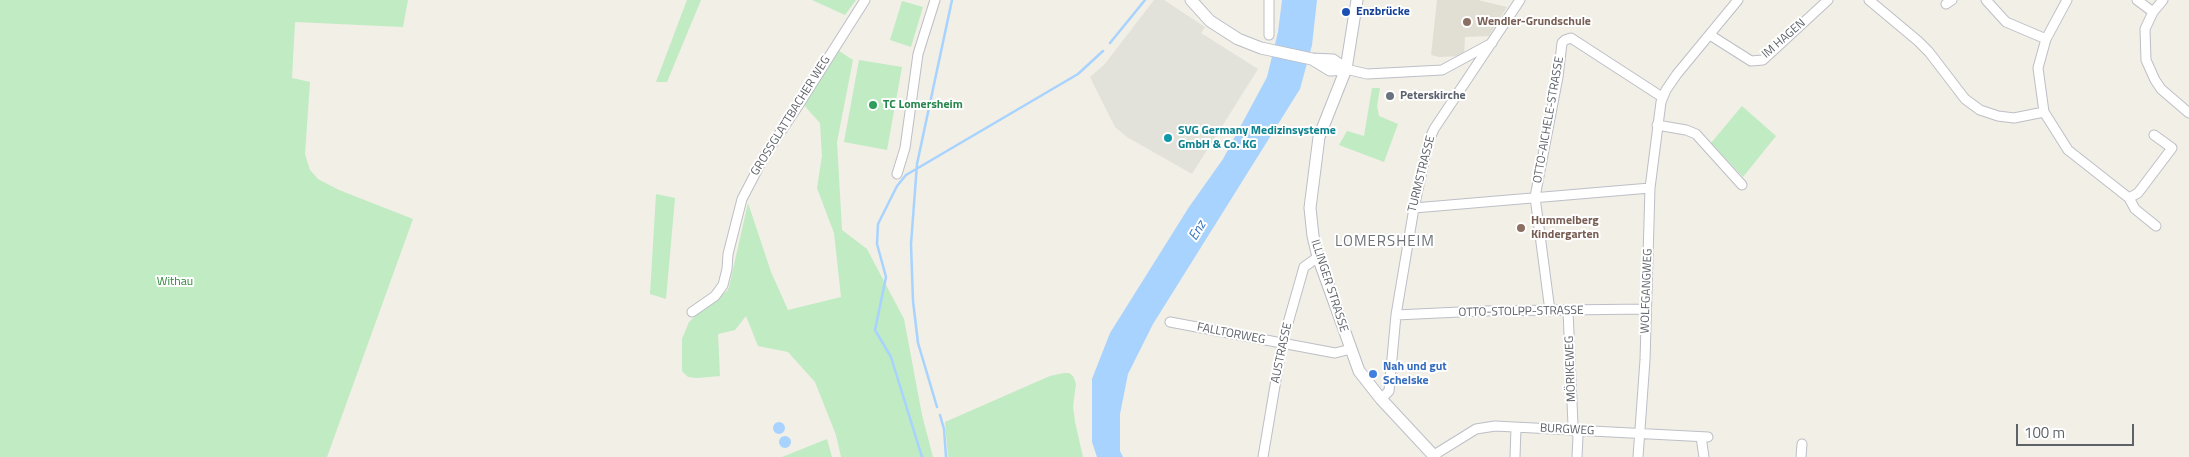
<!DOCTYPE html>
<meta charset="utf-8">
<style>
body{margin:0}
#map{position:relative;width:2189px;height:457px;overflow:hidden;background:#f1efe6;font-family:"Titillium Web",sans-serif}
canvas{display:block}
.scale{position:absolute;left:2016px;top:424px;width:118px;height:22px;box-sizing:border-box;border:2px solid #5d6168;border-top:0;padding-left:6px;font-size:15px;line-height:18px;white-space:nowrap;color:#5d6168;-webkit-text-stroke:4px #fff;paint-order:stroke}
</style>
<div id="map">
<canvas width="2189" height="457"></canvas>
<div class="scale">100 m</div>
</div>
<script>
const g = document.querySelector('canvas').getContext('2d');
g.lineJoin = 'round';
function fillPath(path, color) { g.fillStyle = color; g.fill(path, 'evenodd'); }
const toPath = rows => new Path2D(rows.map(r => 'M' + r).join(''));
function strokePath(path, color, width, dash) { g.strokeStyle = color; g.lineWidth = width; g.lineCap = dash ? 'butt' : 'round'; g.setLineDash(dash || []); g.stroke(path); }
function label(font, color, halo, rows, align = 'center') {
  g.font = font + ' "Titillium Web",sans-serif'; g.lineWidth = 4; g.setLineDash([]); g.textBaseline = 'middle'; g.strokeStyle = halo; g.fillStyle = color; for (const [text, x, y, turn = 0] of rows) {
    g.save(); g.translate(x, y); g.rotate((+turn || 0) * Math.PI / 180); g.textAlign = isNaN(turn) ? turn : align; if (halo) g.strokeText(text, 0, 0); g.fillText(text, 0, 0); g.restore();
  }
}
const industrial = toPath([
 [1154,0,1164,0,1205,27,1201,33,1258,69,1192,174,1127,137,1115,127,1090,77,1104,65]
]);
const education = toPath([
 [1437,0,1478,0,1507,7,1489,36,1465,37,1464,56,1439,57,1431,55]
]);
const green = toPath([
 [0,0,408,0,403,27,295,22,292,78,310,82,305,154,310,170,318,179,339,190,413,219,327,457,0,457],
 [687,0,701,0,667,82,656,82],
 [812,0,856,0,845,15],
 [902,1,923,7,911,47,890,40],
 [836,49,853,60,837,142,842,230,867,249,904,319,922,415,933,457,841,457,836,435,815,382,788,352,758,346,746,316,735,330,718,334,720,376,697,378,688,377,682,371,682,339,689,322,704,307,727,291,729,287,748,203,771,272,788,310,841,297,834,233,817,188,822,156,820,123,802,103],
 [859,60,902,67,887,150,844,142],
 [1372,88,1380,88,1377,106,1379,116,1398,124,1384,162,1339,145,1347,131,1364,136],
 [1742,106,1776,136,1743,177,1711,143],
 [656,194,675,198,666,299,650,294],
 [1064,373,1069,373,1073,376,1076,384,1073,406,1075,422,1083,457,948,457,945,422,1050,376],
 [827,439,832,457,782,457]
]);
const water = toPath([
 [1282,0,1317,0,1312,45,1300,89,1153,324,1128,374,1120,414,1120,451,1123,457,1097,457,1092,442,1092,379,1110,333,1189,207,1223,159,1267,77,1278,32],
 '773 428a6 6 0 1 1 12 0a6 6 0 1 1-12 0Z',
 '779 442a6 6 0 1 1 12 0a6 6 0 1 1-12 0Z'
]);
const stream = toPath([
 [1110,43,1145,0],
 [937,407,918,343,913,301,911,244,917,164,952,0],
 [940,415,944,429,946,457],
 [922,457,891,357,875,330,886,277,877,244,878,224,897,186,906,175,1078,74,1103,51]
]);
const street = toPath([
 [1869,0,1918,41,1929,52,1965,99,1980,110,1998,116,2014,118,2044,112],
 [1986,0,2006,22,2046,39],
 [2067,0,2046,39,2038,68,2044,112,2068,150,2129,198,2135,209,2156,226],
 [2137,0,2153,12],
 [2163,0,2153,12,2145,29,2146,60,2155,80,2161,89,2189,113],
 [1946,4,1952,0],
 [1269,35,1269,0],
 [1710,35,1751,61,1763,60,1828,0],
 [1346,69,1367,74,1442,70,1492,43],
 [1657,125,1686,130,1696,134,1742,185],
 [897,174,905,148,918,54,935,0],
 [2129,198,2138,193,2172,148,2154,135],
 [1414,208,1650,188],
 [1550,311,1535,197,1558,77,1562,43,1565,40,1571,38,1662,97],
 [1568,311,1573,425,1578,436,1577,457],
 [692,312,715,296,723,285,727,269,728,254,742,199,765,155,796,109,865,0],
 [1396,315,1481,311,1646,309],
 [1170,322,1335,353,1351,349],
 [1381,399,1389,391,1396,315,1414,208,1428,143,1434,129,1520,0],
 [1701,437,1704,457],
 [1434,455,1476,429,1495,426,1708,437],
 [1263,457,1282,344,1304,267,1318,257],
 [1515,457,1516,428],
 [1638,457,1645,360,1650,188,1661,102,1666,90,1677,74,1738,0],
 [1801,457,1802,444]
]);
const secondary = toPath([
 [1191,0,1210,21,1238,39,1261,48,1312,59,1333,60,1346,69],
 [1357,0,1346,69,1319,137,1310,208,1313,236,1318,257,1359,371,1381,399,1435,457],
 [1312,59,1330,70,1346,69]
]);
const markers = [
 [1346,12,5,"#1a4fb4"],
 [1467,22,5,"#8d6e63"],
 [1390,96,5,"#6b7280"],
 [873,105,5,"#2e9e5b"],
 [1168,138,5,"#0f9aa8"],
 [1521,228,5,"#8d6e63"],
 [1373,374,5,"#3f7fe0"]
];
const transitNames = [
 ["Enzbrücke",1356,12]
];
const educationNames = [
 ["Wendler-Grundschule",1477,22],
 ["Hummelberg",1531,221],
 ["Kindergarten",1531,235]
];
const streetNames = [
 ["IM HAGEN",1784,39,-41],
 ["GROSSGLATTBACHER WEG",791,116,-58],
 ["OTTO-AICHELE-STRASSE",1549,120,-80],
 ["TURMSTRASSE",1422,174,-76],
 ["ILLINGER STRASSE",1329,286,72],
 ["WOLFGANGWEG",1647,291,-88],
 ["OTTO-STOLPP-STRASSE",1521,312,-1],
 ["FALLTORWEG",1231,334,11],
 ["AUSTRASSE",1282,353,-78],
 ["MÖRIKEWEG",1571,369,-92],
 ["BURGWEG",1567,430,3]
];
const worshipNames = [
 ["Peterskirche",1400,96]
];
const leisureNames = [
 ["TC Lomersheim",883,105]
];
const cultureNames = [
 ["SVG Germany Medizinsysteme",1178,131],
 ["GmbH & Co. KG",1178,145]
];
const parkNames = [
 ["Withau",175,282]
];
const shopNames = [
 ["Nah und gut",1383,367],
 ["Schelske",1383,381]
];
const waterNames = [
 ["Enz",1198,231,-59]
];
const quarterNames = [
 ["LOMERSHEIM",1385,242]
];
fillPath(industrial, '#e2e1da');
fillPath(education, '#e1dfd4');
fillPath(green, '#c0ebc3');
fillPath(water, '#a8d3ff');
strokePath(stream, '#a8d3ff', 2.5);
strokePath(street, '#bdbfc6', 11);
strokePath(secondary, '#bbbec5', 13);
strokePath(street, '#fff', 9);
strokePath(secondary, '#fff', 11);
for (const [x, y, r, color] of markers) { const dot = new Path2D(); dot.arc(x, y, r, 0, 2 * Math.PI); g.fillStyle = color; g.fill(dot); strokePath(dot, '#fff', 2); }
label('bold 12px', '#164399', '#fff', transitNames, 'left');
label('bold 12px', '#785e54', '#fff', educationNames, 'left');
label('12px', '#5d6168', '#fff', streetNames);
label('bold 12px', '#5b616d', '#fff', worshipNames, 'left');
label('bold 12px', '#27864d', '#fff', leisureNames, 'left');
label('bold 12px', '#0d838f', '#fff', cultureNames, 'left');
label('12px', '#2c8737', '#fff', parkNames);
label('bold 12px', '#366cbe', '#fff', shopNames, 'left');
label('italic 14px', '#3a75c6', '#fff', waterNames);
g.letterSpacing = '1px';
label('15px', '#6e737a', '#fff', quarterNames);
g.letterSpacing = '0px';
</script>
